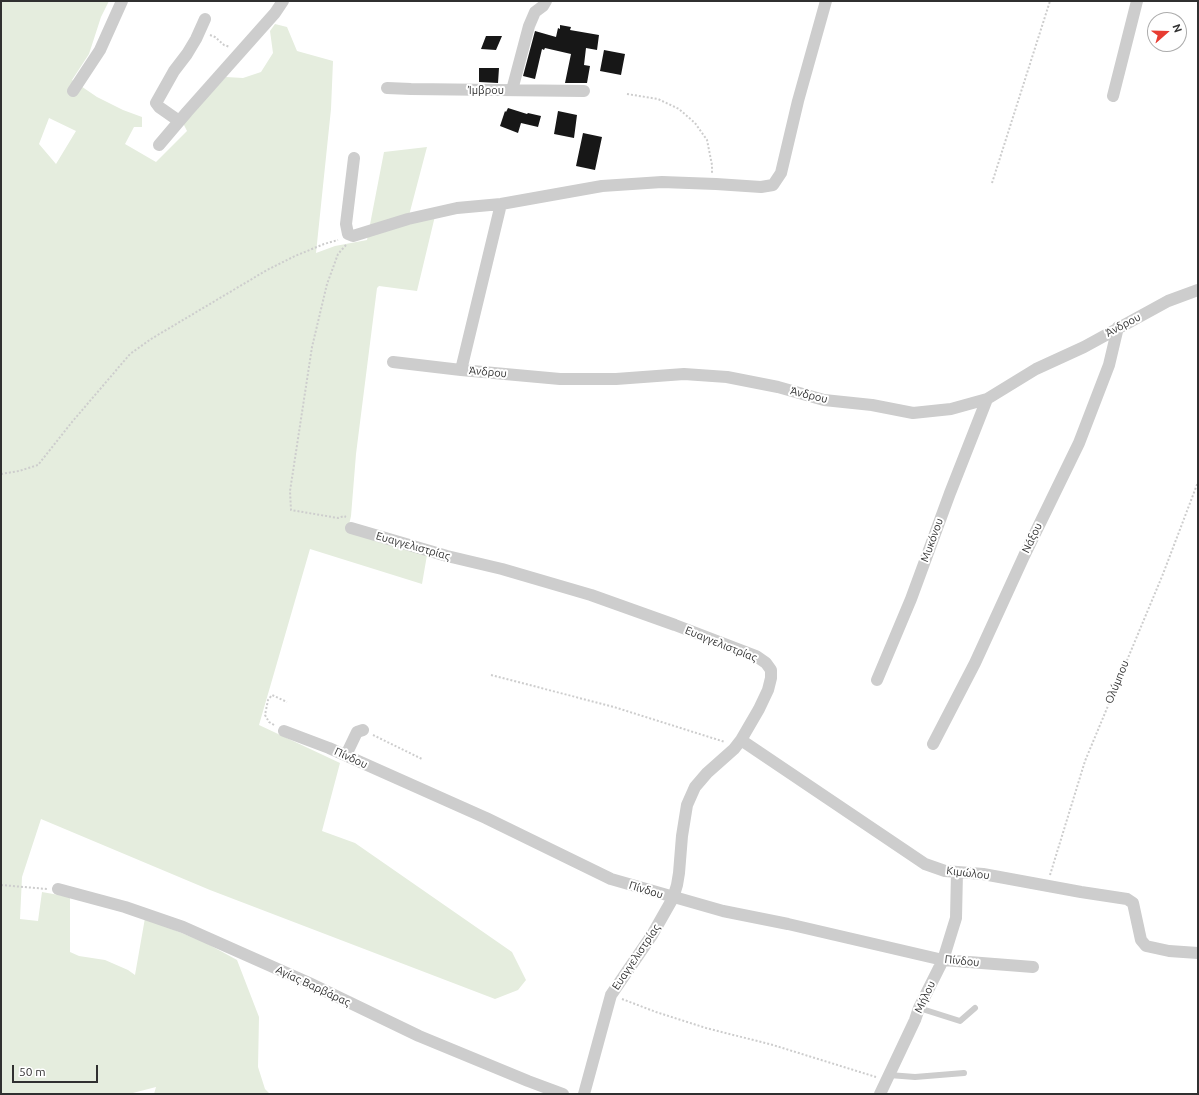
<!DOCTYPE html>
<meta charset="utf-8">
<style>
body{margin:0}
#map{position:relative;width:1199px;height:1095px;overflow:hidden;background:#fff;font-family:Ubuntu,sans-serif}
canvas{display:block}
.frame{position:absolute;inset:0;border:2px solid #303030;pointer-events:none}
.north{position:absolute;left:1147px;top:12px;width:40px;height:40px;box-sizing:border-box;background:#fff;border:1px solid #acacac;border-radius:50%;rotate:70deg;font-size:11px;font-weight:700;line-height:16px;text-align:center;color:#303030}
.north::after{content:'';display:block;margin:auto;width:14px;height:18px;background:#e73c32;clip-path:polygon(50% 0,100% 100%,50% 72%,0 100%)}
.scale{position:absolute;left:12px;top:1065px;width:86px;height:18px;box-sizing:border-box;border:2px solid #303030;border-top:0;padding-left:5px;font-size:12px;line-height:14px;white-space:nowrap;color:#303030;-webkit-text-stroke:3px #fff;paint-order:stroke}
</style>
<div id="map">
<canvas width="1199" height="1095"></canvas>
<div class="frame"></div>
<div class="north">N</div>
<div class="scale">50 m</div>
</div>
<script>
const g = document.querySelector('canvas').getContext('2d');
g.lineJoin = 'round';
function fillPath(path, color) { g.fillStyle = color; g.fill(path, 'evenodd'); }
const toPath = rows => new Path2D(rows.map(r => 'M' + r).join(''));
function strokePath(path, color, width, dash) { g.strokeStyle = color; g.lineWidth = width; g.lineCap = dash ? 'butt' : 'round'; g.setLineDash(dash || []); g.stroke(path); }
function label(font, color, halo, rows, align = 'center') {
  g.font = font + ' Ubuntu,sans-serif'; g.lineWidth = 4; g.setLineDash([]); g.textBaseline = 'middle'; g.strokeStyle = halo; g.fillStyle = color; for (const [text, x, y, turn = 0] of rows) {
    g.save(); g.translate(x, y); g.rotate((+turn || 0) * Math.PI / 180); g.textAlign = isNaN(turn) ? turn : align; if (halo) g.strokeText(text, 0, 0); g.fillText(text, 0, 0); g.restore();
  }
}
const green = toPath([
 [1,1,109,1,101,17,89,54,72,80,97,97,123,110,142,117,142,127,134,127,125,144,156,162,187,131,183,123,226,77,243,78,261,72,273,53,270,31,275,24,287,27,297,51,333,61,331,109,316,253,335,246,367,240,384,152,427,147,407,223,435,216,417,291,379,286,377,288,356,454,351,516,348,529,427,555,422,584,310,549,259,725,340,763,322,831,355,843,512,952,526,980,518,990,495,999,210,890,41,819,22,877,20,919,38,921,42,892,70,897,70,952,79,956,105,960,128,970,135,975,145,918,206,943,237,960,259,1017,258,1067,265,1089,270,1094,154,1094,156,1087,129,1094,1,1094],
 [49,118,76,131,56,164,39,144]
]);
const building = toPath([
 [560,25,571,27,570,30,599,35,597,50,586,48,584,65,590,66,587,83,565,83,571,54,545,48,544,50,542,49,535,79,523,76,535,31,556,37,558,28,560,29],
 [486,36,502,36,496,50,481,49],
 [604,50,625,54,621,75,600,71],
 [479,68,499,68,498,83,479,82],
 [508,108,527,114,528,113,541,116,538,127,521,123,518,133,500,126,505,111,506,112],
 [558,111,577,115,574,138,554,134],
 [583,133,602,137,595,170,576,166]
]);
const path = toPath([
 [210,35,215,37,224,45,230,47],
 [627,94,658,99,679,109,695,123,707,140,712,165,712,174],
 [992,183,1050,1],
 [346,245,338,254,327,284,312,347,290,491,291,510,338,518,344,516,346,517],
 [1,474,19,471,38,465,72,422,130,354,151,339,267,270,295,256,324,244,338,240],
 [491,675,614,707,725,742],
 [274,725,269,722,265,715,268,700,272,695,287,702],
 [373,735,422,759],
 [1050,875,1085,761,1163,574,1198,482],
 [1,885,47,889],
 [622,999,656,1012,706,1028,773,1045,876,1077]
]);
const lane = toPath([
 [919,1008,960,1021,975,1008],
 [889,1075,915,1077,964,1073]
]);
const street = toPath([
 [387,88,411,89,584,91],
 [512,90,529,26,535,12,543,6,546,1],
 [73,91,100,50,122,1],
 [1113,96,1137,1],
 [179,121,159,107,156,103,174,71,187,54,196,39,205,19],
 [159,145,187,112,275,13,283,1],
 [354,158,346,224,348,234,353,236,408,219,457,208,501,204,602,186,662,182,716,184,761,187,773,185,781,173,798,101,826,1],
 [393,362,461,370,560,379,616,379,684,374,727,377,778,387,824,400,872,405,913,413,951,409,987,399,1036,369,1084,347,1168,301,1198,290],
 [461,370,501,204],
 [351,528,447,556,502,569,591,595,675,625,756,656,766,663,771,670,771,678,768,690,759,709,741,740,734,749,707,773,695,787,687,805,682,836,679,873,677,885,673,898,652,935,611,995,584,1094],
 [877,680,911,599,950,493,987,399],
 [284,731,329,748,486,818,611,879,723,911,788,924,943,960,1033,967],
 [741,740,925,864,945,871,983,874,1081,892,1127,899,1133,903,1141,940,1146,946,1169,951,1198,953],
 [933,744,975,663,1024,556,1079,443,1109,365,1118,327],
 [346,755,357,732,363,730],
 [58,889,125,907,183,927,309,983,419,1036,528,1081,563,1094],
 [880,1094,915,1020,919,1008,943,960,956,918,957,872]
]);
const streetNames = [
 ["Ίμβρου",486,90],
 ["Άνδρου",1123,325,-28],
 ["Άνδρου",488,372,5],
 ["Άνδρου",809,395,14],
 ["Νάξου",1032,538,-64],
 ["Μυκόνου",932,540,-70],
 ["Ευαγγελιστρίας",413,546,16],
 ["Ευαγγελιστρίας",721,644,22],
 ["Ολύμπου",1117,682,-68],
 ["Πίνδου",351,758,25],
 ["Κιμώλου",968,873,7],
 ["Πίνδου",646,890,17],
 ["Ευαγγελιστρίας",636,957,-56],
 ["Πίνδου",962,961,6],
 ["Αγίας Βαρβάρας",313,986,25],
 ["Μήλου",925,997,-65]
];
fillPath(green, '#e5edde');
fillPath(building, '#171717');
strokePath(path, '#cdcdcd', 2, [2, 2]);
strokePath(lane, '#cdcdcd', 6);
strokePath(street, '#cdcdcd', 12);
label('11px', '#303030', '#fff', streetNames);
</script>
